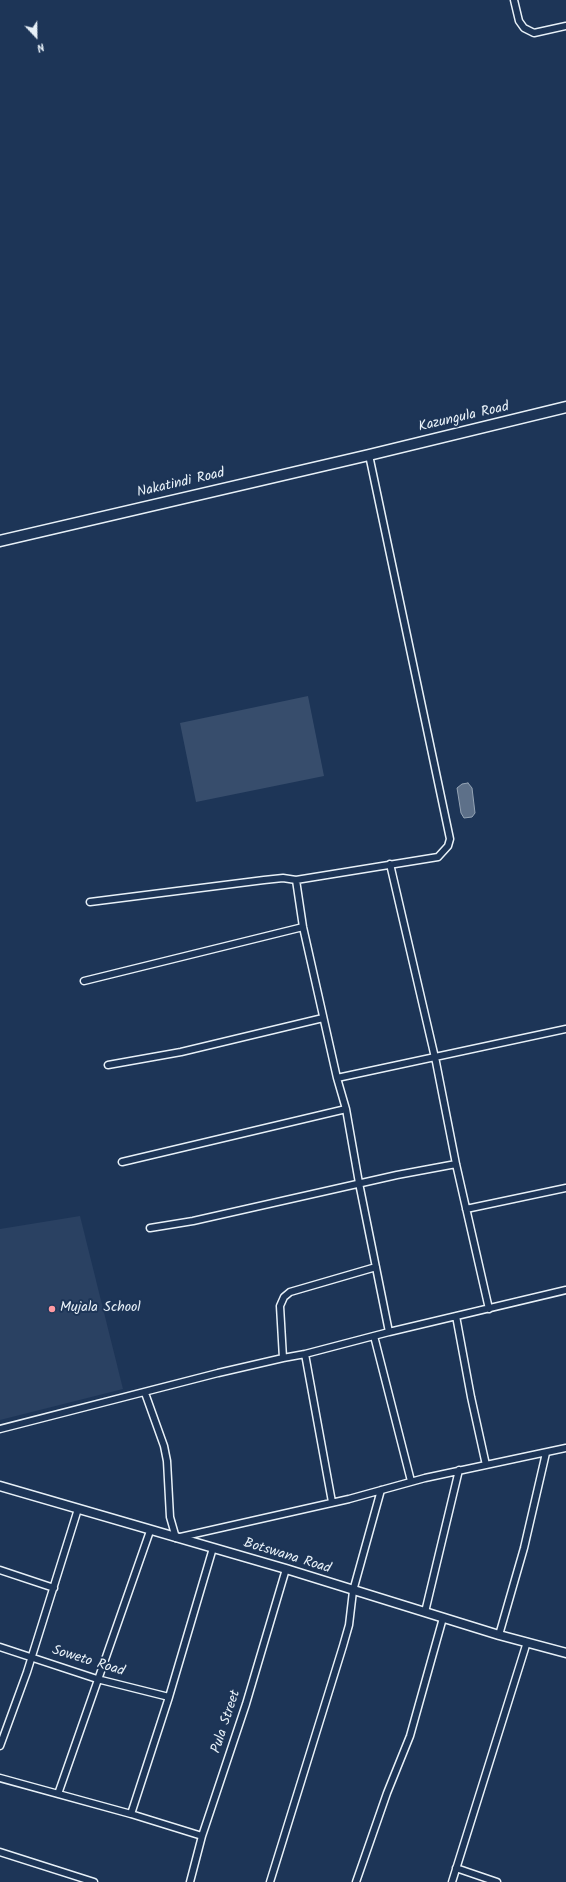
<!DOCTYPE html>
<style>
body{margin:0}
#map{position:relative;width:566px;height:1882px;overflow:hidden;background:#1d3557;font-family:Kalam,sans-serif}
canvas{display:block}
.north{position:absolute;left:16px;top:16px;width:40px;height:40px;-webkit-text-stroke:3px #1d3557;paint-order:stroke;rotate:158deg;font-size:11px;font-weight:700;line-height:16px;text-align:center;color:#e8f1f8}
.north::after{content:'';display:block;margin:auto;width:14px;height:18px;background:#e8f1f8;clip-path:polygon(50% 0,100% 100%,50% 72%,0 100%)}
</style>
<div id="map">
<canvas width="566" height="1882"></canvas>
<div class="north">N</div>
</div>
<script>
const g = document.querySelector('canvas').getContext('2d');
g.lineJoin = 'round';
function fillPath(path, color) { g.fillStyle = color; g.fill(path, 'evenodd'); }
const toPath = rows => new Path2D(rows.map(r => 'M' + r).join(''));
function strokePath(path, color, width, dash) { g.strokeStyle = color; g.lineWidth = width; g.lineCap = dash ? 'butt' : 'round'; g.setLineDash(dash || []); g.stroke(path); }
function label(font, color, halo, rows, align = 'center') {
  g.font = font + ' Kalam,sans-serif'; g.lineWidth = 4; g.setLineDash([]); g.textBaseline = 'middle'; g.strokeStyle = halo; g.fillStyle = color; for (const [text, x, y, turn = 0] of rows) {
    g.save(); g.translate(x, y); g.rotate((+turn || 0) * Math.PI / 180); g.textAlign = isNaN(turn) ? turn : align; if (halo) g.strokeText(text, 0, 0); g.fillText(text, 0, 0); g.restore();
  }
}
const built = toPath([
 [80,1216,123,1389,0,1420,0,1229]
]);
const green = toPath([
 [308,696,324,776,196,802,180,723]
]);
const water = toPath([
 [468,783,472,788,475,813,472,817,464,818,461,813,457,788,462,784,468,783]
]);
const minor = toPath([
 [514,0,519,21,524,28,534,33,566,26],
 [390,864,436,1062,456,1164,489,1309],
 [296,880,303,927,337,1078,346,1109,359,1183,389,1332],
 [90,902,264,880,283,878,296,880,438,857,448,846,450,839,369,455],
 [84,981,303,927],
 [108,1065,181,1052,323,1018],
 [337,1078,566,1029],
 [122,1162,346,1109],
 [466,1209,566,1188],
 [150,1228,193,1221,397,1175,456,1164],
 [456,1316,471,1397,486,1465],
 [374,1336,411,1481],
 [305,1354,332,1502],
 [283,1358,280,1306,284,1297,290,1292,376,1267],
 [145,1393,164,1446,167,1461,170,1517,176,1538,349,1499,425,1478,566,1448],
 [0,1429,218,1373,283,1358,305,1354,389,1332,566,1290],
 [0,1570,54,1588],
 [425,1612,459,1470],
 [499,1635,524,1548,546,1453],
 [0,1647,97,1679,169,1697],
 [0,1746,27,1672,78,1509],
 [0,1778,131,1814,202,1836],
 [58,1794,150,1531],
 [131,1814,169,1697,213,1548],
 [0,1852,94,1882],
 [456,1868,497,1882],
 [190,1882,202,1836,246,1704,286,1569],
 [270,1882,343,1646,349,1625,353,1591,381,1490],
 [356,1882,387,1793,410,1736,443,1618],
 [452,1882,527,1642]
]);
const tertiary = toPath([
 [0,1486,286,1569,499,1635,566,1653]
]);
const trunk = toPath([
 [0,541,369,455,566,407]
]);
const markers = [
 [52,1309,4,"#ff9aa2"]
];
const streetNames = [
 ["Kazungula Road",464,418,-13],
 ["Nakatindi Road",181,484,-13],
 ["Botswana Road",287,1557,17],
 ["Soweto Road",88,1662,17],
 ["Pula Street",227,1722,-72]
];
const poiNames = [
 ["Mujala School",60,1309]
];
fillPath(built, '#2a4162');
fillPath(green, '#374d6c');
fillPath(water, '#5d7089');
strokePath(water, '#95a4b5', 1);
strokePath(minor, '#e8f1f8', 9);
strokePath(tertiary, '#e8f1f8', 11);
strokePath(trunk, '#e8f1f8', 13);
strokePath(minor, '#1d3557', 6);
strokePath(tertiary, '#1d3557', 8);
strokePath(trunk, '#1d3557', 10);
for (const [x, y, r, color] of markers) { const dot = new Path2D(); dot.arc(x, y, r, 0, 2 * Math.PI); g.fillStyle = color; g.fill(dot); strokePath(dot, '#1d3557', 1.5); }
label('14px', '#e8f1f8', '#1d3557', streetNames);
label('14px', '#e8f1f8', '#1d3557', poiNames, 'left');
</script>
